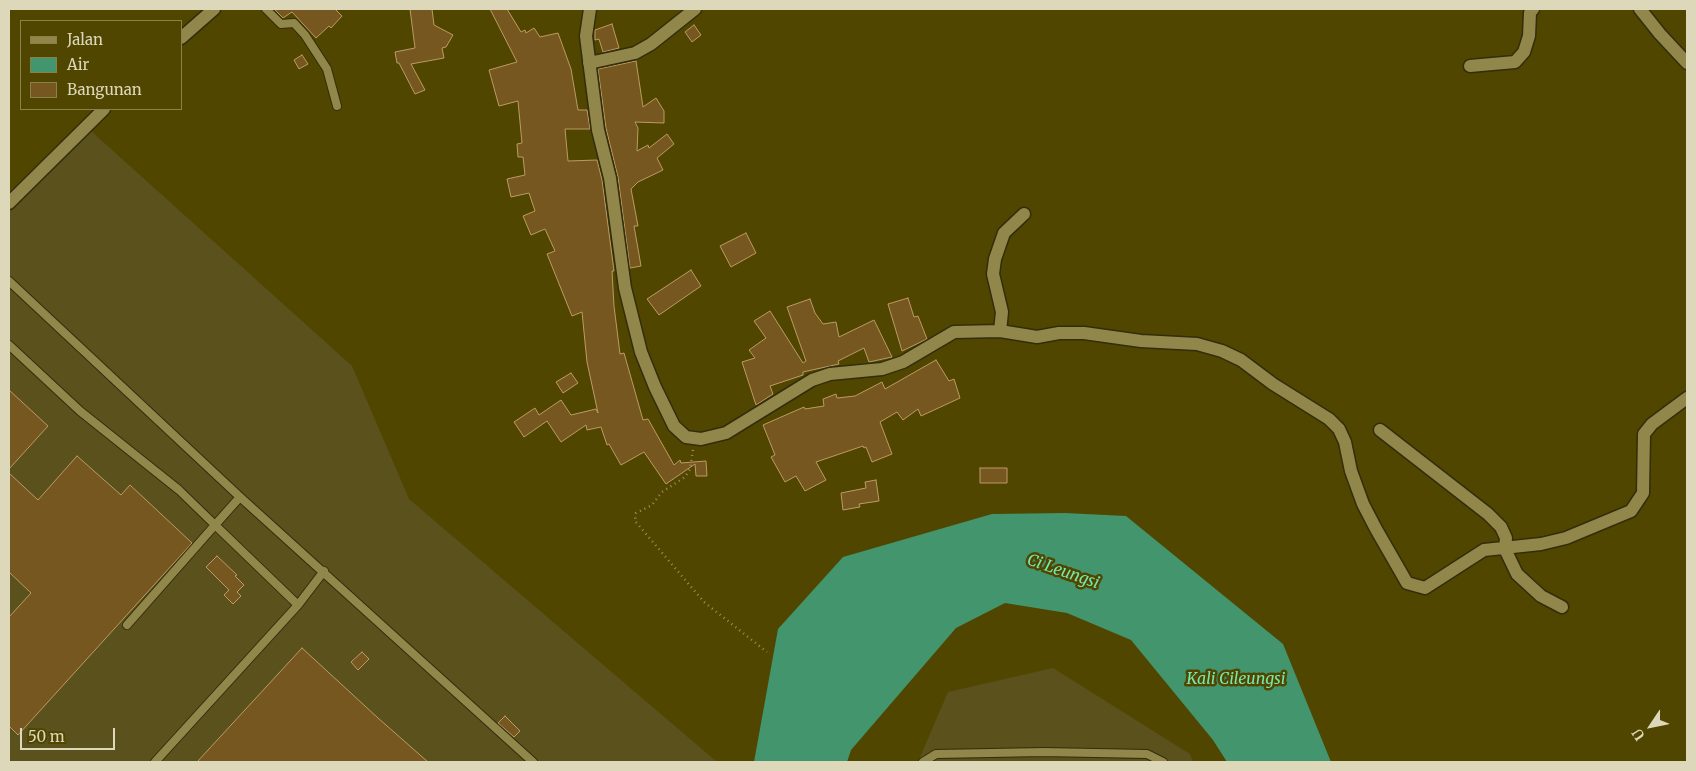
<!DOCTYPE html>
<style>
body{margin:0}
#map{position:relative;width:1696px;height:771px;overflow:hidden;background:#514600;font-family:Merriweather,serif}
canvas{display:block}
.frame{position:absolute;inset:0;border:10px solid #dcd8b9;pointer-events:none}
.legend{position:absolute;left:20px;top:20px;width:162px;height:90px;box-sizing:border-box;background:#514600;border:1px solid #89804a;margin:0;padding:6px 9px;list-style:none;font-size:15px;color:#dcd8b9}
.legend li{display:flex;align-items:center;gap:10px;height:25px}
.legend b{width:25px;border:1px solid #89804a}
.north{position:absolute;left:1626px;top:701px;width:50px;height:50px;-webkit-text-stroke:4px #514600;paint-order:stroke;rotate:236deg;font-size:14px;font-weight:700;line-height:20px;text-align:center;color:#dcd8b9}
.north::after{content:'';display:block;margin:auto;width:18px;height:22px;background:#dcd8b9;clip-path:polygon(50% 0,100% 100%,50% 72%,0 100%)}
.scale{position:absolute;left:20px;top:728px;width:95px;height:22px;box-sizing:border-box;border:2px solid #dcd8b9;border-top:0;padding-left:6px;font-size:15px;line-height:18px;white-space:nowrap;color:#dcd8b9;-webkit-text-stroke:4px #514600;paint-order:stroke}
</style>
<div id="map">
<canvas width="1696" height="771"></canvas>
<div class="frame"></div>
<ul class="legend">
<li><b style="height:6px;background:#91874a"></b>Jalan</li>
<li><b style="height:14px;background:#42956c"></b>Air</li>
<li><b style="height:14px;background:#75571f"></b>Bangunan</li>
</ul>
<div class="north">U</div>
<div class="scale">50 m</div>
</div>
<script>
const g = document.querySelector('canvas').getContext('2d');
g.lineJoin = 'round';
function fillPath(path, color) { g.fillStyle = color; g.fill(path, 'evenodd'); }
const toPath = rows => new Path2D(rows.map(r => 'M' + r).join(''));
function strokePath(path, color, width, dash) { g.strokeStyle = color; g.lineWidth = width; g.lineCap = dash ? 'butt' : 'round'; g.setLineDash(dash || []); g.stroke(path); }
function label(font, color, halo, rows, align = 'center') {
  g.font = font + ' Merriweather,serif'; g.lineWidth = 5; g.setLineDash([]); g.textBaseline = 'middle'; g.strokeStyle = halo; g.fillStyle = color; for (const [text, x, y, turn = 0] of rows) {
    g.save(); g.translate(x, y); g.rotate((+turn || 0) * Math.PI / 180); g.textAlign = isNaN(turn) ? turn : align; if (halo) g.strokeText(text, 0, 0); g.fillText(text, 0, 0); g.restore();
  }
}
const built = toPath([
 [81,122,352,366,409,499,717,762,9,762,9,192],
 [1053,668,1190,754,1193,762,918,762,948,692]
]);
const water = toPath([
 [1065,513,1126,516,1283,644,1331,762,1227,762,1213,740,1131,640,1067,613,1005,603,956,628,851,750,847,762,754,762,778,629,843,557,992,514]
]);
const building = toPath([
 [274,9,335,9,342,16,331,28,329,26,316,38,292,12,283,18,274,9],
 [410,9,432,9,434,25,453,35,446,47,442,48,444,58,411,64,425,90,415,94,399,63,397,63,395,52,415,48,410,9],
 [490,9,507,9,521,32,525,30,526,33,534,28,540,37,558,33,571,69,578,110,587,110,590,129,565,129,568,161,597,160,602,180,614,271,612,271,614,306,620,354,624,353,643,420,648,419,674,465,680,460,681,463,706,461,707,476,696,476,695,464,666,484,644,452,621,465,609,444,607,445,601,427,587,430,586,425,561,442,547,421,524,437,514,422,535,408,539,415,561,400,571,415,596,409,598,413,587,362,582,312,572,316,547,254,555,251,545,229,531,235,523,216,535,211,529,193,511,197,507,179,525,175,523,157,518,157,517,144,522,143,518,101,499,106,489,70,517,62,490,9],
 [612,24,619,48,603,52,599,39,595,40,595,30,612,24],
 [694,25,701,35,692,42,685,32,694,25],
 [302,55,308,64,299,69,294,60,302,55],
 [636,61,643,107,656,98,664,111,664,123,635,122,638,128,637,151,648,145,649,148,667,134,674,144,657,158,663,170,638,182,631,189,638,226,634,226,641,266,630,268,618,177,606,128,598,69,636,61],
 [746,233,756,253,731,267,720,246,746,233],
 [691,270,701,286,659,315,647,299,691,270],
 [908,298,914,317,918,316,927,339,902,351,888,304,908,298],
 [810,299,815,313,823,324,836,322,839,337,874,320,892,357,869,362,864,348,838,361,839,364,803,372,803,375,770,386,773,394,756,405,742,362,755,358,749,350,766,338,754,321,770,311,803,363,806,361,787,307,810,299],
 [936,360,949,381,954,379,960,398,921,416,918,409,903,420,897,412,880,422,892,454,872,462,866,447,864,448,863,446,816,462,826,480,805,491,796,476,785,482,771,457,775,455,763,425,804,407,805,409,824,406,823,399,836,394,837,398,855,396,882,382,885,389,936,360],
 [571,373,578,383,563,393,556,382,571,373],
 [9,390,48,426,9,469,9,390],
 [77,456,121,495,130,485,192,543,18,735,9,726,9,617,31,593,9,572,9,473,38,500,77,456],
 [980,468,1007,468,1007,483,980,483,980,468],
 [876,480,879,501,859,504,860,507,843,510,841,493,866,488,865,482,876,480],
 [217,556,237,575,235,576,244,585,237,592,241,596,233,604,224,595,229,590,206,567,217,556],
 [302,648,378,718,428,762,197,762,302,648],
 [362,652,369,659,358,670,351,662,362,652],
 [505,716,520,731,514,737,498,723,505,716]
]);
const path = toPath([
 [693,450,690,469,685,477,662,492,652,505,636,513,635,521,704,602,767,652]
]);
const lane = toPath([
 [266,9,281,24,294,23,305,35,327,69,337,106],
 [9,281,240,497,533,762],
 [9,345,80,411,179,490,215,525,240,497],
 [127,625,215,525,298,605],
 [155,762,298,605,324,571],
 [923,762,936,754,1044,752,1147,754,1163,762]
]);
const street = toPath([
 [590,9,586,36,588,52,598,130,610,178,625,288,641,352,655,387,674,426,686,437,701,439,726,433,812,380,830,374,882,369,903,362,954,332,1000,331,1037,337,1059,333,1084,333,1141,341,1197,344,1222,351,1241,360,1273,384,1329,419,1339,429,1345,442,1351,471,1363,504,1376,529,1407,583,1425,588,1484,550,1541,544,1566,538,1631,511,1643,493,1644,434,1652,424,1687,398],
 [1640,9,1660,34,1687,63],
 [589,63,635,53,651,44,695,9],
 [1470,66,1515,62,1524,52,1529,36,1530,13,1533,9],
 [1000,331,1002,312,993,274,995,259,1004,233,1024,214],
 [1380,430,1488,514,1501,527,1506,538,1505,549,1517,574,1541,596,1562,607]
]);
const secondary = toPath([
 [181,38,214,9],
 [9,203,104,109]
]);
const waterNames = [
 ["Ci Leungsi",1063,572,19],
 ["Kali Cileungsi",1236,679]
];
fillPath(built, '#5a511c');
fillPath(water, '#42956c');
fillPath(building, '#75571f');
strokePath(building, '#bb9b64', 1);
strokePath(lane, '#322d0d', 10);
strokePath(street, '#322d0d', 15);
strokePath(secondary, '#322d0d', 15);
strokePath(path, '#98915f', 2.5, [1, 4]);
strokePath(lane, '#91874a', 8);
strokePath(street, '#91874a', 12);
strokePath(secondary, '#91874a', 12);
label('italic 16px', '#76e8af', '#514600', waterNames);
</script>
